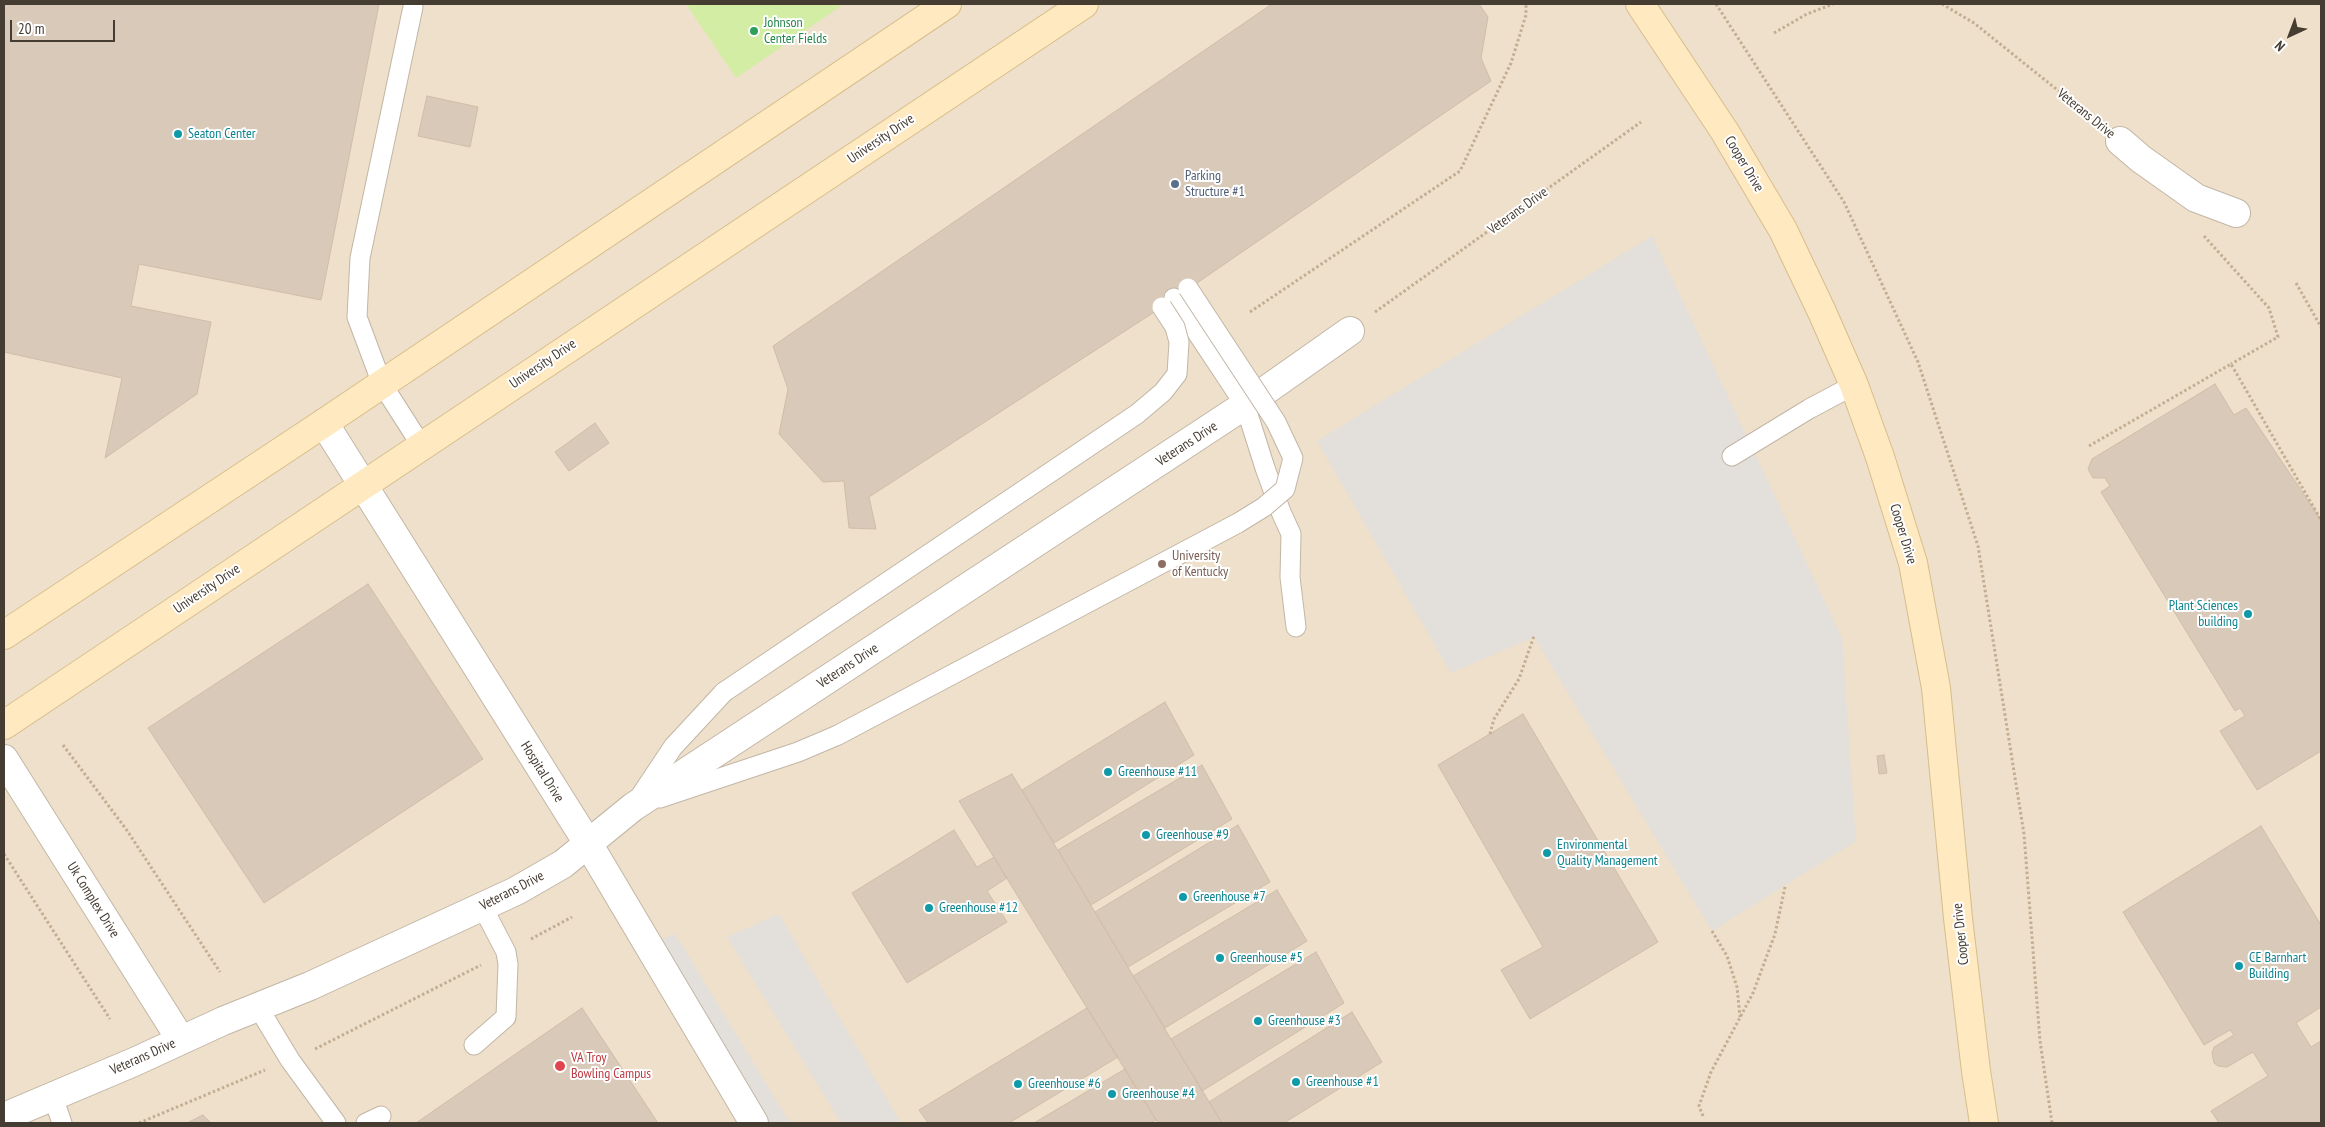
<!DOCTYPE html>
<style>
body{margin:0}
#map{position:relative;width:2325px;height:1127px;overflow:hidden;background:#f3ece2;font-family:"PT Sans Narrow",sans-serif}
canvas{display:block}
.frame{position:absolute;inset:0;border:5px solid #453c32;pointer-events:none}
.north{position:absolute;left:2265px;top:10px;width:50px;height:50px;-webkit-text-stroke:4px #fff;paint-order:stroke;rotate:223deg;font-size:14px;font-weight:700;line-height:20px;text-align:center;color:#453c32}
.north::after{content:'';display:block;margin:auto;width:18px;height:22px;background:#453c32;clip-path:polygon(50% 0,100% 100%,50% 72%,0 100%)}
.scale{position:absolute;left:10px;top:20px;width:105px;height:22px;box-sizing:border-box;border:2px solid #453c32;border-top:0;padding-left:6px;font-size:15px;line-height:18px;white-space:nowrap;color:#453c32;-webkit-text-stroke:4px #fff;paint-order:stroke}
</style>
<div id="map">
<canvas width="2325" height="1127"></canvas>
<div class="frame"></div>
<div class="north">N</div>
<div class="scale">20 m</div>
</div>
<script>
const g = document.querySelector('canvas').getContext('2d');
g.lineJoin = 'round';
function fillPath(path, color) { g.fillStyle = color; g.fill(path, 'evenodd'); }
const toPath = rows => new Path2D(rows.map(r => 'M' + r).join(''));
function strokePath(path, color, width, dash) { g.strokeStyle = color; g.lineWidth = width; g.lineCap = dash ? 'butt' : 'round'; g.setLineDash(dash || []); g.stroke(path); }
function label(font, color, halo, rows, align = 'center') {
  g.font = font + ' "PT Sans Narrow",sans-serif'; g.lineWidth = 4; g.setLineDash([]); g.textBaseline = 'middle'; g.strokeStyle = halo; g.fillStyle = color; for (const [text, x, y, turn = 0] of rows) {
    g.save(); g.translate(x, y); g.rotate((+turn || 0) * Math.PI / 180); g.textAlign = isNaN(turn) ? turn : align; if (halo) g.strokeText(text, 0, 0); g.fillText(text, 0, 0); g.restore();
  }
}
const education = toPath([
 [4,4,2321,4,2321,1123,4,1123]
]);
const green = toPath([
 [686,4,844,4,736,78]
]);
const parking = toPath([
 [1652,236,1842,638,1856,841,1712,931,1534,637,1451,673,1317,441],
 [779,914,901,1123,841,1123,727,937],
 [675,934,790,1123,771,1123,659,940]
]);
const building = toPath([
 [4,4,379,4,321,300,139,264,131,306,211,322,197,394,105,458,122,378,4,352,4,4],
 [1272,4,1479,4,1488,17,1481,58,1491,81,1162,307,869,497,876,529,849,528,844,481,823,482,779,434,788,389,773,346,1272,4],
 [427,96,478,107,470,147,418,136,427,96],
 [2215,384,2234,415,2246,408,2321,520,2321,751,2257,790,2220,731,2245,716,2240,708,2235,711,2101,492,2110,486,2105,478,2093,478,2088,469,2092,459,2215,384],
 [595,423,609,443,569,471,555,452,595,423],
 [368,584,483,759,264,903,148,728,368,584],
 [1165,702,1194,755,1054,843,1022,790,1165,702],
 [1523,714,1658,942,1530,1019,1501,970,1543,947,1438,765,1523,714],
 [1884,755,1887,773,1879,774,1877,756,1884,755],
 [1202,765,1232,819,1091,905,1058,850,1202,765],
 [1012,774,1171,1039,1222,1123,1158,1123,959,801,1012,774],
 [1238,825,1270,882,1128,967,1095,912,1238,825],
 [2261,826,2321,925,2321,1007,2296,1023,2311,1047,2321,1041,2321,1123,2219,1123,2211,1111,2268,1076,2253,1052,2227,1067,2218,1066,2214,1063,2212,1053,2214,1047,2234,1035,2230,1030,2204,1045,2123,912,2261,826],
 [954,830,977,867,994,857,1007,878,987,891,1007,922,907,983,852,893,954,830],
 [1277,890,1307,941,1165,1028,1133,976,1277,890],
 [1316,952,1344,1003,1202,1091,1171,1039,1316,952],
 [582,1008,658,1123,416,1123,582,1008],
 [1087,1008,1118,1057,1009,1123,928,1123,919,1110,1087,1008],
 [1352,1012,1382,1062,1284,1123,1222,1123,1209,1102,1352,1012],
 [1125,1069,1156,1120,1150,1123,1034,1123,1125,1069],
 [203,1115,211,1123,187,1123,203,1115]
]);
const path = toPath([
 [1716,4,1844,202,1918,362,1978,546,2024,834,2040,1041,2052,1123],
 [1942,4,1974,23,2096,121],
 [1774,33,1807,14,1833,4],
 [2204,236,2269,308,2278,337,2231,364],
 [2296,283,2321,327],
 [1250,312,1460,171,1511,63,1526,15,1526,4],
 [1375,312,1641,122],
 [2089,446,2231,364,2321,520],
 [1490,734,1494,719,1519,679,1534,636],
 [63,745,126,829,220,972],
 [4,854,110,1019],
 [1712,931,1727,956,1737,987,1740,1017],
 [531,939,572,917],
 [315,1049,481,965],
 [1703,1116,1699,1106,1711,1072,1753,993,1775,934,1785,887],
 [139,1123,265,1070]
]);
const lane = toPath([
 [413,7,360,258,357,317,382,384,421,445],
 [1174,298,1245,405,1265,468,1281,512,1291,534,1290,577,1296,627],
 [1732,456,1809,409,1854,385],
 [639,798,673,747,724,692],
 [660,798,798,752,838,735],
 [258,1007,290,1060,336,1123],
 [474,1045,506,1017,508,964,506,952,482,906],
 [53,1097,62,1123],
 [366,1123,381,1116]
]);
const street = toPath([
 [2120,141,2141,159,2196,198,2236,213],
 [324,423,589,845,754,1123],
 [4,759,181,1040],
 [4,1117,134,1062,223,1021,310,986,516,891,563,864,633,807,1245,405,1350,331]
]);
const secondary = toPath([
 [1640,4,1725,132,1783,230,1822,312,1854,385,1880,457,1913,563,1936,688,1958,918,1976,1071,1984,1123],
 [4,635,324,423,947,4],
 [4,725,1084,4]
]);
const laneBridge = toPath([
 [724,692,1137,414,1163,392,1177,374,1179,342,1175,327,1162,307],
 [838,735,1238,523,1264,507,1285,489,1293,458,1276,422,1188,288]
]);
const markers = [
 [754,31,5,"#2e9e5b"],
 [178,134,5,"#0f9aa8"],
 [1175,184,5,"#5c6f8a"],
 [1162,564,5,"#8d6e63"],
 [2248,614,5,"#0f9aa8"],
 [1108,772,5,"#0f9aa8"],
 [1146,835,5,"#0f9aa8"],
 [1547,853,5,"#0f9aa8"],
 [1183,897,5,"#0f9aa8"],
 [929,908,5,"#0f9aa8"],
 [1220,958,5,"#0f9aa8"],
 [2239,966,5,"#0f9aa8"],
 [1258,1021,5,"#0f9aa8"],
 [560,1066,6,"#e0444e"],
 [1296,1082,5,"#0f9aa8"],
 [1018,1084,5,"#0f9aa8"],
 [1112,1094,5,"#0f9aa8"]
];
const leisureNames = [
 ["Johnson",764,23],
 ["Center Fields",764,39]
];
const streetNames = [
 ["Veterans Drive",2086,114,39],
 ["University Drive",881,139,-34],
 ["Cooper Drive",1744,164,59],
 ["Veterans Drive",1518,211,-36],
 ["University Drive",543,364,-34],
 ["Veterans Drive",1187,444,-33],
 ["Cooper Drive",1903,534,73],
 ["University Drive",207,589,-34],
 ["Veterans Drive",848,666,-33],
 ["Hospital Drive",542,772,58],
 ["Veterans Drive",512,891,-27],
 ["Uk Complex Drive",93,900,58],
 ["Cooper Drive",1961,934,-96],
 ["Veterans Drive",143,1057,-24]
];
const cultureNames = [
 ["Seaton Center",188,134],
 ["Plant Sciences",2238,606,"right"],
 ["building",2238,622,"right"],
 ["Greenhouse #11",1118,772],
 ["Greenhouse #9",1156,835],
 ["Environmental",1557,845],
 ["Quality Management",1557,861],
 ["Greenhouse #7",1193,897],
 ["Greenhouse #12",939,908],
 ["Greenhouse #5",1230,958],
 ["CE Barnhart",2249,958],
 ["Building",2249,974],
 ["Greenhouse #3",1268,1021],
 ["Greenhouse #1",1306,1082],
 ["Greenhouse #6",1028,1084],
 ["Greenhouse #4",1122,1094]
];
const serviceNames = [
 ["Parking",1185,176],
 ["Structure #1",1185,192]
];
const educationNames = [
 ["University",1172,556],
 ["of Kentucky",1172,572]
];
const healthNames = [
 ["VA Troy",571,1058],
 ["Bowling Campus",571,1074]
];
fillPath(education, '#eee0ca');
fillPath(green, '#d4eda5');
fillPath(parking, '#e3dfdb');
fillPath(building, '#d9c9b9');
strokePath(building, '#d1bda8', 1);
strokePath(lane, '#c2b6a6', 21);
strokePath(street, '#c2b6a6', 30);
strokePath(secondary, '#d8bd8c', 30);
strokePath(path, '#c3ad93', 3, [2.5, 2.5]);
strokePath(lane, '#fff', 19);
strokePath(street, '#fff', 28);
strokePath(secondary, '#ffe9c0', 28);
strokePath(laneBridge, '#c2b6a6', 21, []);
strokePath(laneBridge, '#fff', 19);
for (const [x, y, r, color] of markers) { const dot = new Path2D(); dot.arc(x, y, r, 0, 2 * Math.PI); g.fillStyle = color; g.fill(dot); strokePath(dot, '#fff', 2); }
label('14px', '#27864d', '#fff', leisureNames, 'left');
label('14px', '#453c32', '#fff', streetNames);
label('14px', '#0d838f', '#fff', cultureNames, 'left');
label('14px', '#4e5e75', '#fff', serviceNames, 'left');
label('14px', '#785e54', '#fff', educationNames, 'left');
label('14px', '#be3a42', '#fff', healthNames, 'left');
</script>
